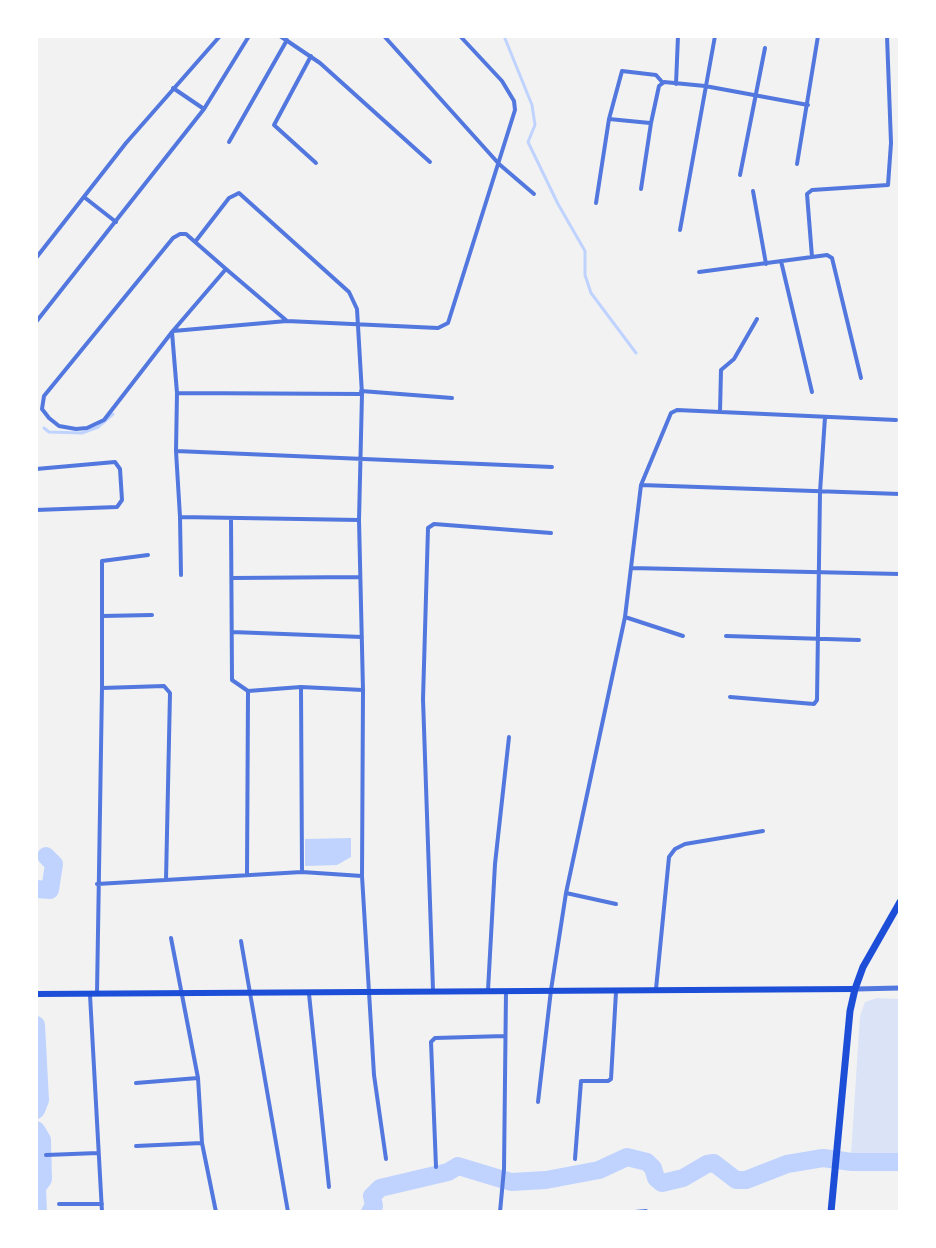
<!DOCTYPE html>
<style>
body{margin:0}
#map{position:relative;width:936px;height:1248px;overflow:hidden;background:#f2f2f2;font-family:Lora,serif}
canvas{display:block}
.frame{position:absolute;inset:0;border:38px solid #fff;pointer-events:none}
</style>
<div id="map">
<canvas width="936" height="1248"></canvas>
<div class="frame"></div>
</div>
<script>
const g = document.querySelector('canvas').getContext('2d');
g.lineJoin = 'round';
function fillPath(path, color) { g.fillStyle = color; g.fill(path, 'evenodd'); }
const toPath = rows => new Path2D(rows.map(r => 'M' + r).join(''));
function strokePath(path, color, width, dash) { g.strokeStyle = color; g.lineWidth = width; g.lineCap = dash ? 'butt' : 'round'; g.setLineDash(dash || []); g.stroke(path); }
const green = toPath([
 [877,998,900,999,900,1154,851,1154,860,1016,865,1002]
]);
const water = toPath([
 [351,838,351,857,337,865,305,866,305,839]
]);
const stream = toPath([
 [504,36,532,105,535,125,528,142,558,204,585,251,585,275,591,293,636,353],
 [44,428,49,432,82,433,98,427,113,414]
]);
const river = toPath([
 [36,889,50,890,54,864,46,856],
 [36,1025,40,1100,36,1110],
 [36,1130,42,1140,43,1179,37,1187,38,1212],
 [370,1212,374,1206,372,1196,380,1188,448,1172,458,1166,511,1182,546,1180,599,1170,627,1157,647,1162,653,1168,656,1178,662,1183,683,1178,707,1164,714,1163,736,1180,746,1180,787,1164,823,1158,852,1162,900,1162]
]);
const minor = toPath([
 [280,36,320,63,430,162],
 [384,36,499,164,534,194],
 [311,56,274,125,316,163],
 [676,84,678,36],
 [173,88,204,109],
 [609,119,650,123],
 [229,142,287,40],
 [797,164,818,36],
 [740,175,765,48],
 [641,189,651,123,659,86,664,82,705,86,808,105],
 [753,191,766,264],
 [84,197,116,222],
 [596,203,609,119,622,71,656,75,663,83],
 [680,230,715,36],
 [195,242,229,198,239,193,349,292,357,309,362,394,359,520,363,690,362,876,374,1075,386,1159],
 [36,258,126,143,220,36],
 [781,261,812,392],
 [226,269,172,332,104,420,87,428,76,429,59,426,49,418,42,409,44,396,173,238,180,234,186,234,226,269,287,321],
 [699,272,812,257],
 [36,322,204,109,249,36],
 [173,331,287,321,438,328,448,323,515,110,514,101,502,81,460,36],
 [172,332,177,393,176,451,180,517,359,520],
 [861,378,832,258,827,255,812,257,807,194,812,190,888,185,891,143,887,36],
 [361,391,452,398],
 [177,393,362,394],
 [720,412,721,370,734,359,757,319],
 [176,451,552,467],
 [36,469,115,462,120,469,122,500,117,507,36,510],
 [641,485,900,494],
 [180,517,181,575],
 [231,518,232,680,248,691,301,687,363,690],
 [631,568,900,574],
 [233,578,360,577],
 [102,616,152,615],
 [625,617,683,636],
 [232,632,362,637],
 [726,636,859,640],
 [301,687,302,872],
 [102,688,102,561,148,555],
 [730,697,814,704,817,700,820,492,825,417],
 [247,875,248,691],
 [97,884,302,872,362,876],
 [566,893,616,904],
 [171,938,198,1078,202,1143,216,1212],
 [241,941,288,1212],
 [656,989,669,857,675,849,685,844,763,831],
 [433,990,423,699,428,528,434,524,551,533],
 [488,990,495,864,509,737],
 [97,993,102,688,164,686,170,693,166,880],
 [309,994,329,1187],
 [90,995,102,1212],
 [136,1083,198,1078],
 [538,1102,551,990,566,893,625,617,641,485,671,413,677,410,896,420],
 [136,1146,202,1143],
 [46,1155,98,1153],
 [575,1159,581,1081,608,1081,611,1079,616,992],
 [436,1167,431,1042,435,1038,505,1036],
 [59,1204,102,1204],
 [500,1212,504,1169,506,991],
 [635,1212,646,1211]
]);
const tertiary = toPath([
 [856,989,900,988]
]);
const secondary = toPath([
 [36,994,855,989]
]);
const primary = toPath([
 [831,1212,850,1011,855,989,863,967,900,902]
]);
fillPath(green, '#dbe4f7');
fillPath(water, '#bfd3fe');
strokePath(stream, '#bfd3fe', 3);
strokePath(river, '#bfd3fe', 18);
strokePath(minor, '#5277de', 4);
strokePath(tertiary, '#5277de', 5);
strokePath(secondary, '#1d4ed8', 6);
strokePath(primary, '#1d4ed8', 7);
</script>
